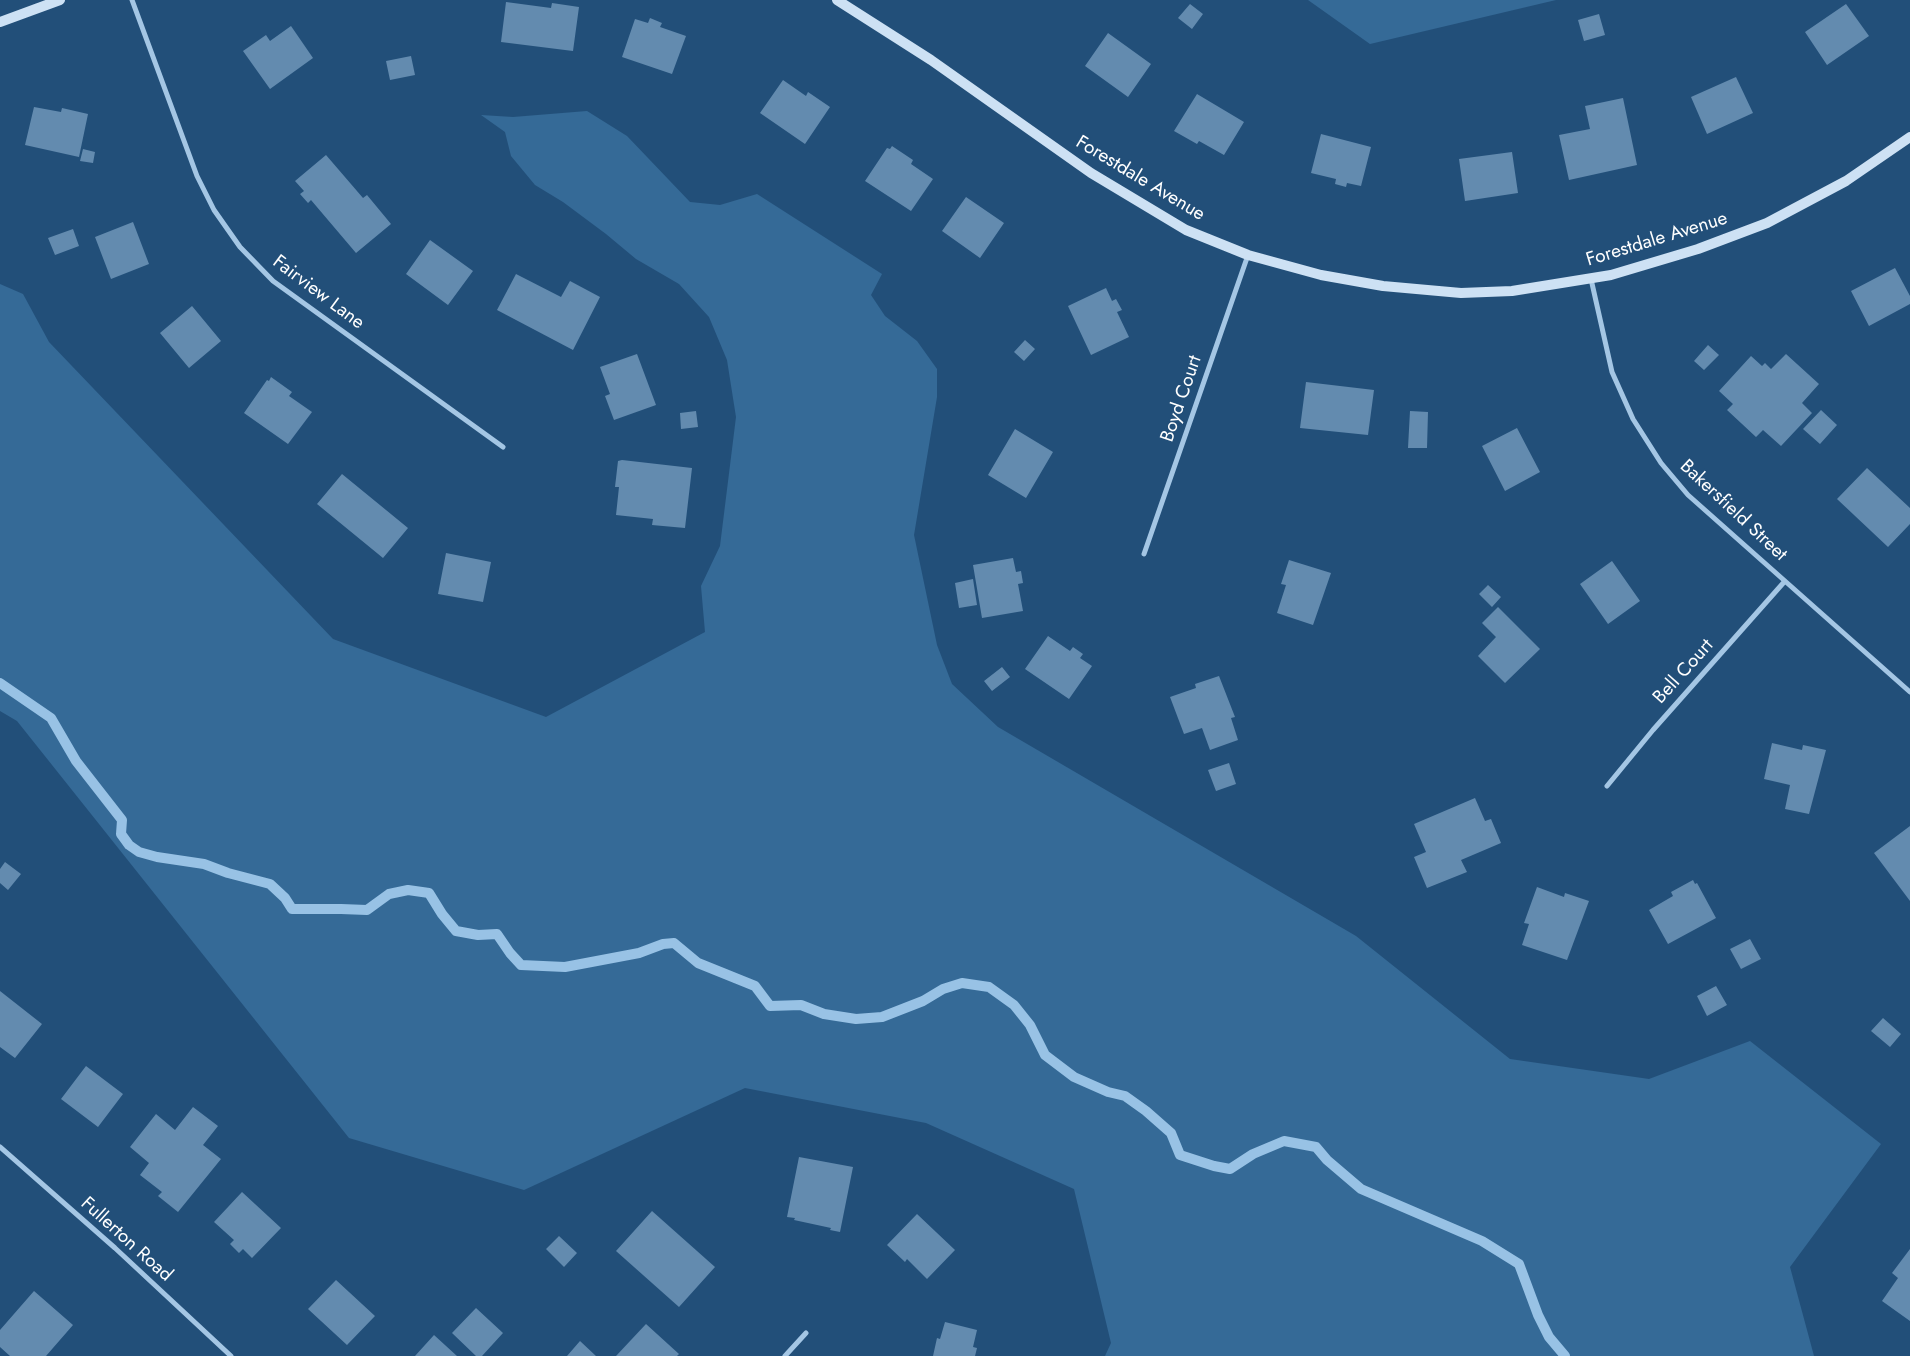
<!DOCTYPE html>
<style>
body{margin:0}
canvas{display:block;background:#224f79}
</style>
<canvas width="1910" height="1356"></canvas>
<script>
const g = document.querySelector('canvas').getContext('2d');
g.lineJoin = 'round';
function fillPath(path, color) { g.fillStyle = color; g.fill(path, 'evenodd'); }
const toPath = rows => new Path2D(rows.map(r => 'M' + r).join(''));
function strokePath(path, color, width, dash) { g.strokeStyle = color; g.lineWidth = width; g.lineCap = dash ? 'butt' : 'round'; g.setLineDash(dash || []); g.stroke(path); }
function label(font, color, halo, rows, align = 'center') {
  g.font = font + ' Jost,sans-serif'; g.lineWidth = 4.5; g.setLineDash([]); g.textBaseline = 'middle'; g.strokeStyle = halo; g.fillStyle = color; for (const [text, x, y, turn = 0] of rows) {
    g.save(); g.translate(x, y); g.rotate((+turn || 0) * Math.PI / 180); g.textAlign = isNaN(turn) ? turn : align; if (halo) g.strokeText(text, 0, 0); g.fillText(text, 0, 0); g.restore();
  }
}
const green = toPath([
 [1308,0,1556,0,1370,44],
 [587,111,627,136,690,202,720,205,757,194,882,274,871,295,885,316,917,341,937,369,937,397,914,535,937,645,952,684,998,727,1356,936,1510,1059,1649,1079,1750,1041,1881,1144,1790,1267,1814,1356,1105,1356,1111,1343,1074,1189,926,1123,745,1088,524,1190,349,1138,17,721,0,711,0,284,23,294,49,342,333,639,546,717,705,632,701,586,720,546,736,417,727,360,709,317,679,284,636,259,606,234,563,202,535,185,511,156,505,132,481,115,513,117]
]);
const stream = toPath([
 [0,683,51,718,76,761,122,820,121,834,129,845,139,852,157,857,204,864,228,873,270,884,285,898,292,909,341,909,367,910,389,894,408,890,429,893,442,914,456,931,478,935,497,934,510,953,521,965,565,967,639,953,663,944,674,943,698,963,755,986,770,1006,801,1005,824,1014,856,1019,882,1017,923,1001,943,989,962,983,989,987,1014,1005,1030,1025,1045,1055,1074,1077,1108,1092,1125,1096,1146,1111,1171,1133,1180,1155,1214,1166,1230,1169,1253,1154,1284,1141,1316,1147,1327,1160,1361,1189,1482,1241,1519,1264,1538,1315,1549,1337,1565,1356]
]);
const building = toPath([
 [506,2,551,8,552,3,579,7,573,51,501,42],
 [1190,4,1203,14,1192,29,1178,18],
 [1846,4,1869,36,1827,65,1805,32],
 [1599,14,1605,35,1584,41,1578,20],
 [650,18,662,23,660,27,686,36,672,74,622,57,635,19,648,23],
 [291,26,313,58,270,89,243,51,266,35,270,41],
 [1108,33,1151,64,1128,97,1085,66],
 [411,56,415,75,390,80,386,61],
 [1736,77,1753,113,1707,134,1691,97],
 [783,80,806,96,808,92,830,107,805,144,760,113],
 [1197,94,1244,122,1224,155,1199,141,1197,144,1174,131],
 [1623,98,1637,165,1569,180,1559,135,1590,129,1585,106],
 [34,107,61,112,62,108,88,114,79,157,25,145],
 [1321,134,1371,147,1361,186,1347,183,1346,187,1335,184,1336,179,1311,173],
 [892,146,913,160,911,164,933,179,911,211,865,181,887,148,890,149],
 [83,149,95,152,93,163,80,161],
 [1512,152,1518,193,1465,201,1459,159],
 [326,155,363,198,367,195,391,224,356,253,311,200,308,203,300,194,304,191,295,181],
 [966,197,1004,223,980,258,942,231],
 [133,222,149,264,111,279,95,237],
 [73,229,79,246,55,255,48,238],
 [430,240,473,271,448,305,406,274],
 [1895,268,1910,296,1910,304,1869,326,1851,291],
 [516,274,561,297,570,281,600,297,573,350,497,310],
 [1106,288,1112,301,1116,299,1122,310,1117,312,1129,337,1091,355,1068,306],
 [192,306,221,341,189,368,160,333],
 [1025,340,1035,349,1024,361,1014,352],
 [1708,345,1719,355,1704,370,1694,361],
 [637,354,656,405,614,420,605,396,610,394,600,367],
 [1786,354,1819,384,1802,403,1812,413,1781,446,1763,430,1756,437,1727,410,1733,404,1719,391,1751,356,1762,366,1765,363,1771,369],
 [271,377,292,392,289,396,312,412,288,444,244,413,267,380,269,381],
 [1306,382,1374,390,1368,435,1300,428],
 [1821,410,1837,425,1820,444,1803,429],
 [696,411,698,427,681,429,680,413],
 [1410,411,1428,412,1427,448,1408,448],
 [1517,428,1540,472,1505,491,1482,446],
 [1015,429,1053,452,1026,498,988,475],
 [622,460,692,468,685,528,652,525,653,519,616,515,619,487,615,487,618,461],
 [1867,468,1910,508,1910,524,1888,547,1837,499],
 [342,474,408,528,383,558,317,504],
 [446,553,491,562,483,602,438,594],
 [1013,558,1016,572,1021,571,1023,583,1018,584,1023,611,982,618,973,565],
 [1289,560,1331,573,1313,625,1277,613,1286,585,1281,584],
 [1612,561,1640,601,1608,624,1580,584],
 [973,579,977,605,959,608,955,583],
 [1488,585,1501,597,1492,607,1479,594],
 [1498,607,1540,649,1505,683,1478,656,1496,637,1482,623],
 [1048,636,1070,651,1073,647,1083,654,1080,658,1092,666,1069,699,1025,669],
 [1002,667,1010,677,992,691,984,681],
 [1219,676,1235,717,1231,718,1238,740,1210,750,1202,728,1184,734,1170,697,1196,688,1195,684],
 [1772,743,1802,750,1803,745,1826,750,1809,814,1785,809,1790,785,1764,779],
 [1229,763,1236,784,1216,791,1208,770],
 [1475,798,1485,821,1491,819,1501,843,1461,860,1467,872,1427,888,1414,857,1426,852,1414,824],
 [1910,826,1910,901,1874,853],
 [5,862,21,874,8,890,0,883,0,869],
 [1693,880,1695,884,1697,883,1716,918,1668,944,1649,910,1673,896,1671,892],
 [1537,887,1564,897,1565,893,1589,901,1567,960,1522,945,1529,924,1524,923],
 [1750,939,1761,959,1741,969,1730,949],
 [1716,986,1727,1005,1707,1016,1697,996],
 [0,991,42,1024,15,1058,0,1047],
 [1883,1018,1901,1034,1890,1047,1871,1031],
 [86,1066,123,1094,98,1127,61,1099],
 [193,1107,218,1126,203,1145,221,1159,178,1212,158,1196,162,1192,140,1175,149,1163,130,1147,156,1114,175,1130],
 [799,1157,853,1167,840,1232,830,1230,831,1228,794,1220,795,1218,787,1217],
 [242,1192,281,1228,252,1258,243,1249,239,1253,230,1244,234,1240,214,1222],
 [652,1211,715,1267,679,1307,616,1251],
 [917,1214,955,1250,927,1279,907,1259,905,1262,887,1245],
 [559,1236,577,1253,564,1267,546,1249],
 [1910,1249,1910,1321,1882,1301,1898,1278,1892,1273],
 [336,1280,375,1316,347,1345,308,1309],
 [34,1291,73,1325,46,1356,10,1356,0,1347,0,1330],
 [476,1308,503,1333,482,1356,476,1356,452,1333],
 [945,1322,977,1330,973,1347,977,1348,975,1356,933,1356,937,1338,940,1339],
 [646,1324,679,1354,677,1356,616,1356],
 [434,1335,457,1356,415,1356],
 [580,1341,596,1356,567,1356]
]);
const street = toPath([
 [132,0,197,176,214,210,240,247,273,281,503,447],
 [1591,279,1612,372,1633,419,1661,463,1688,495,1910,692],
 [1144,554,1248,255],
 [1607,786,1653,730,1785,581],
 [0,1147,115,1248,231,1356],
 [785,1356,806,1333]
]);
const secondary = toPath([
 [837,0,931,60,1091,173,1186,230,1248,255,1321,275,1383,286,1461,293,1512,291,1611,275,1698,249,1767,223,1846,181,1910,137],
 [0,22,60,0]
]);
const streetNames = [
 ["Forestdale Avenue",1140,179,31],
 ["Forestdale Avenue",1657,240,-17],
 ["Fairview Lane",318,293,37],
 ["Boyd Court",1182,399,-71],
 ["Bakersfield Street",1733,511,43],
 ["Bell Court",1684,672,-48],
 ["Fullerton Road",126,1240,42]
];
fillPath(green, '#356a97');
strokePath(stream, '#98c2e5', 10);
fillPath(building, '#638baf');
strokePath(street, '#a4c6e4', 5);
strokePath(secondary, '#cde1f4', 10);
label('19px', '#fff', '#224f79', streetNames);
</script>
